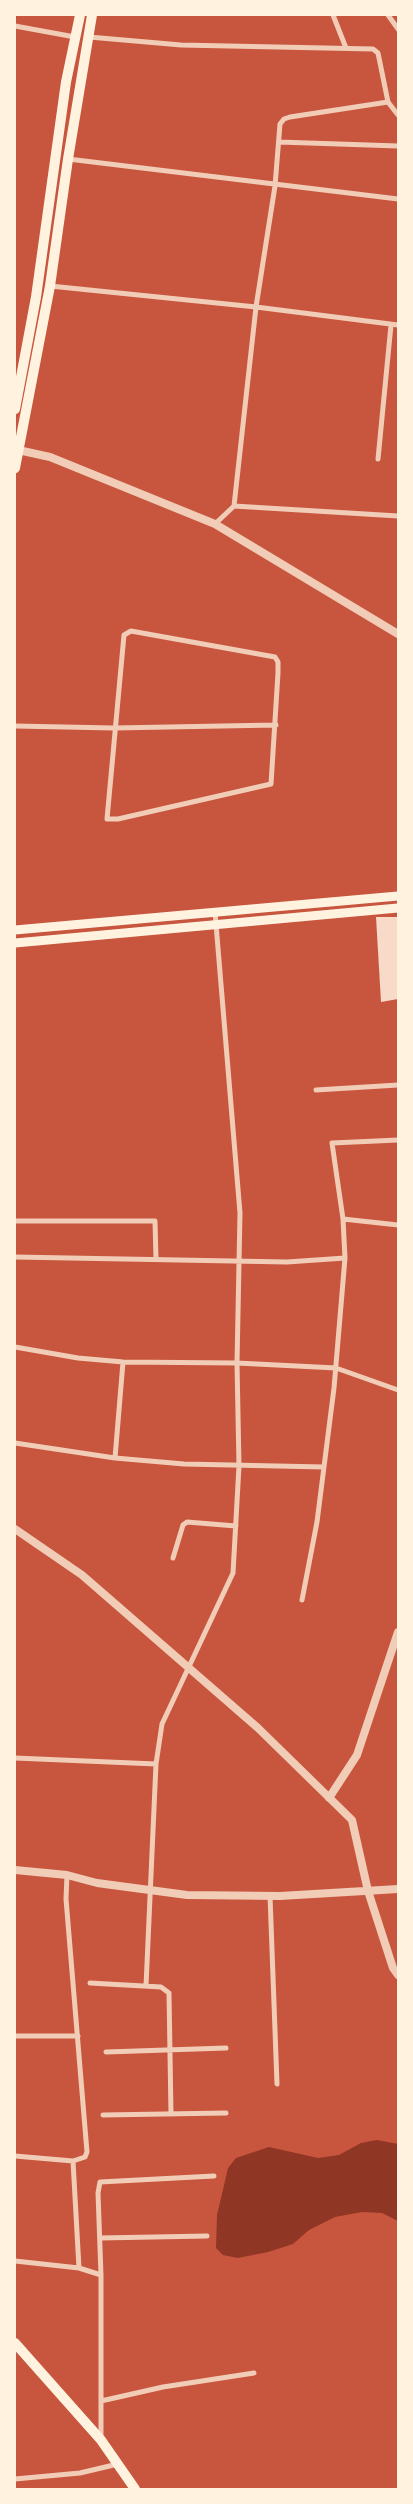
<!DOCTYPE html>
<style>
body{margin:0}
#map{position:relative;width:413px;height:2504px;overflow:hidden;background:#c8553d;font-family:"Asap Condensed",sans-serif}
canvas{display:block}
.frame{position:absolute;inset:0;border:16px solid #fff3e0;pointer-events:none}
</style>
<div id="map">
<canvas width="413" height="2504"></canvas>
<div class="frame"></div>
</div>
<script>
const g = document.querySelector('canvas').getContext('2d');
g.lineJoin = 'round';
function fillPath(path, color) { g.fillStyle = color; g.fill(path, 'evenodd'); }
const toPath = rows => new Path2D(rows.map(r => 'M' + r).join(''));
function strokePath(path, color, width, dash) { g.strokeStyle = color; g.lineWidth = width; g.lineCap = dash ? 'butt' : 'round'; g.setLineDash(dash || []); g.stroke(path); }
const water = toPath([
 [377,2140,398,2144,398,2221,382,2213,362,2212,335,2217,309,2230,293,2244,268,2252,238,2258,223,2255,216,2248,217,2215,228,2168,236,2158,269,2147,318,2158,339,2155,361,2143]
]);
const building = toPath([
 [376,917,398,917,398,999,381,1002]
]);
const minor = toPath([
 [333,15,346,48],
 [388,15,398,29],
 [15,26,75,37],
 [89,37,181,45,373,49,378,53,388,102,398,115],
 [279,142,398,146],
 [68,159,398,199],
 [50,286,256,307,398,325],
 [378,459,391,325],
 [234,506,398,516],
 [215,524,234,506,256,307,275,186,280,124,284,119,290,117,388,102],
 [131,631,275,657,278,662,278,673,271,784,118,819,107,819,124,635,131,631],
 [15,726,114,728,276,725],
 [316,1090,398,1085],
 [343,1219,398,1225],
 [15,1221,155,1221,156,1259],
 [15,1257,287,1262,345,1258],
 [15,1347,78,1358,123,1362,237,1363,336,1368,398,1390],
 [15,1443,115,1458,184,1464,324,1467],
 [115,1458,123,1362],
 [173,1558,183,1525,187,1522,236,1526],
 [302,1600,317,1522,334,1388,345,1258,343,1219,332,1143,398,1140],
 [15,1758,156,1764],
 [67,1875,66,1899,87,2152,85,2157,73,2161,79,2268],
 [270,1896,277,2084],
 [90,1983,161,1987,169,1993,171,2114],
 [146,1986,156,1764,162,1724,233,1573,239,1466,237,1363,240,1213,215,912],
 [15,2036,78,2036],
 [106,2052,226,2048],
 [103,2115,226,2113],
 [15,2156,73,2161],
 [100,2238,207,2236],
 [15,2261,79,2268,101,2275,101,2437],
 [101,2275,98,2193,100,2182,214,2176],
 [101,2401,163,2387,254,2373],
 [15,2479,80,2473,118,2464]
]);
const tertiary = toPath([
 [18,450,50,457,215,524,398,634],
 [15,1529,82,1575,258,1728,352,1820,368,1891,393,1968,398,1975],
 [329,1798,357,1755,398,1632],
 [15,1870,67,1875,97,1883,187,1895,280,1896,398,1889]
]);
const primary = toPath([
 [15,930,398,896],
 [15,943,398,908]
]);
const trunk = toPath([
 [15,409,36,297,66,82,80,15],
 [15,468,50,286,68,159,92,15],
 [15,2343,101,2440,135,2489]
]);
fillPath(water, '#8f3625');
fillPath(building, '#f7dbc8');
strokePath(minor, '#f1ccb7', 5);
strokePath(tertiary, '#f1ccb7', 8);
strokePath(primary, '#fff3e0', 9);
strokePath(trunk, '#fff3e0', 10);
</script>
